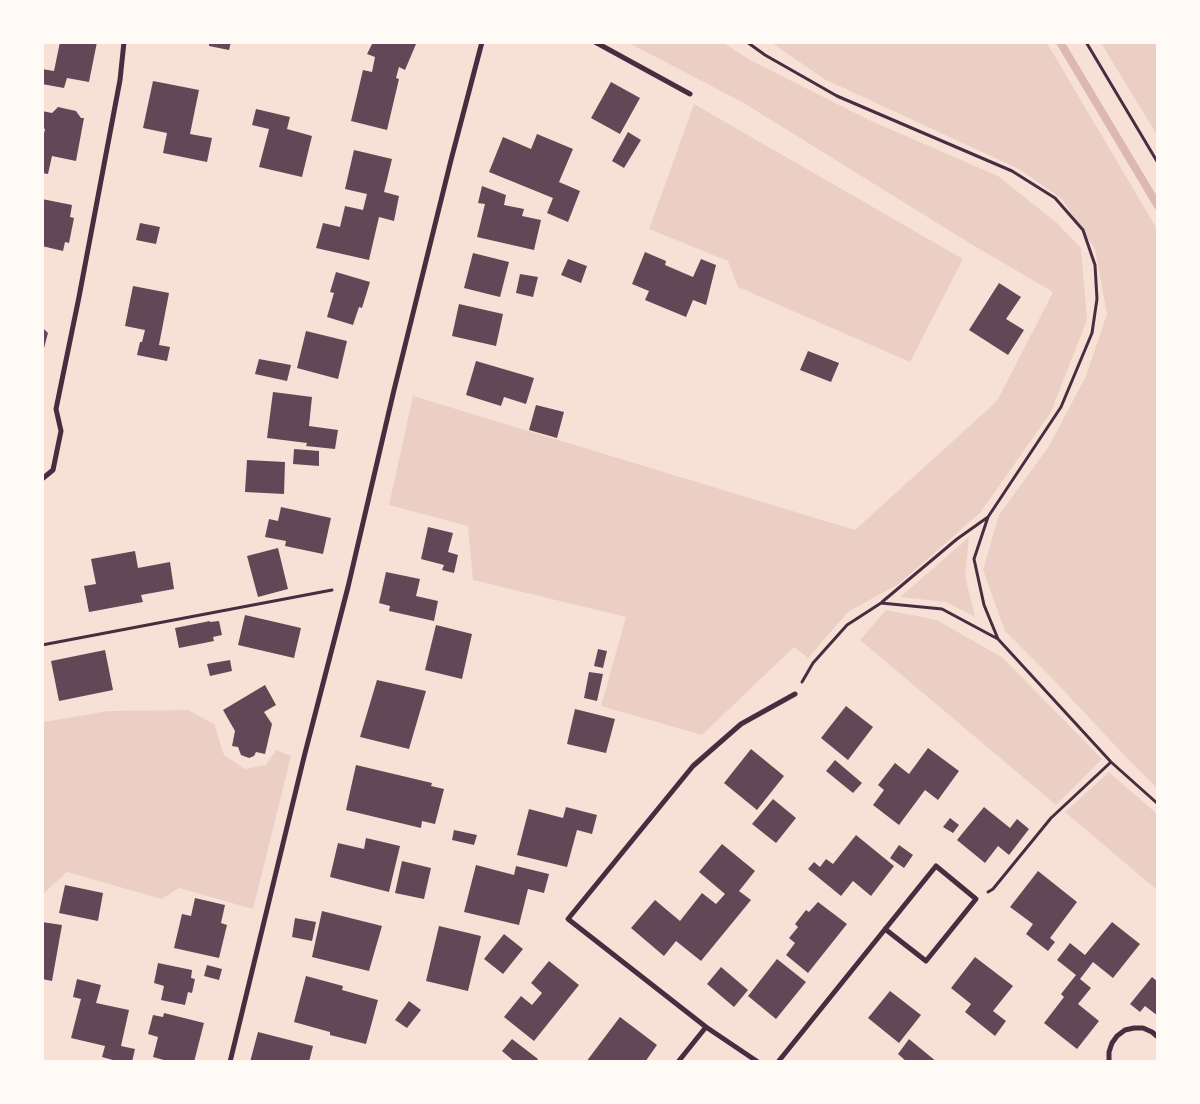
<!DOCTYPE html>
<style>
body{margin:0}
#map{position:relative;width:1200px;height:1104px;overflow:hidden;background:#f7e1d7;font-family:Literata,serif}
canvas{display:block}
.frame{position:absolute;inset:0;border:44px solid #fffaf5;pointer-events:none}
</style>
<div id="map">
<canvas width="1200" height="1104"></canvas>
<div class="frame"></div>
</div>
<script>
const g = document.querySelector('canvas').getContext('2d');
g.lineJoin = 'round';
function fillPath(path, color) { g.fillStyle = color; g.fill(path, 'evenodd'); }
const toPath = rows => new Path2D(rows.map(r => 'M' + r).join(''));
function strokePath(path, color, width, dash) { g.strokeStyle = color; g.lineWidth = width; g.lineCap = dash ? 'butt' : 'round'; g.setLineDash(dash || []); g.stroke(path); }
const green = toPath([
 [629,43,724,43,750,60,869,120,998,176,1057,223,1081,248,1087,320,1051,412,980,513,900,583,848,612,808,658,794,647,702,735,601,706,626,617,473,580,468,526,389,505,413,396,855,530,997,401,1053,292,971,244,742,102],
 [772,43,1047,43,1157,229,1157,788,1124,755,1048,674,1005,631,983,570,999,515,1049,446,1086,376,1107,314,1095,249,1062,199,1019,169,824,79],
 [1101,43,1157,43,1157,135],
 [694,104,963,259,910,362,738,287,728,261,649,229],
 [969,537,965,576,975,617,946,602,900,597],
 [886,610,937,620,1003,658,1102,759,1056,805,860,640],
 [188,710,214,724,224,755,245,769,266,765,276,750,291,756,253,909,179,888,162,899,67,872,43,894,43,722,108,711],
 [1109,772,1157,814,1157,890,1065,812]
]);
const stream = toPath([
 [1060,42,1158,206]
]);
const building = toPath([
 [60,42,97,42,89,82,67,78,64,88,42,84,42,69,54,71],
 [209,42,231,42,229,50,209,46],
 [373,42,411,42,416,44,405,70,399,67,396,78,399,79,387,130,351,121,363,70,372,72,375,57,367,54],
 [153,81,199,90,190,134,212,138,207,162,163,153,167,133,143,128],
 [611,82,640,98,620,134,591,118],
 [58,107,76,111,81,118,84,118,76,161,52,156,48,174,42,173,42,143,45,129,42,128,42,111,52,113],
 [256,109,290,117,287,129,312,136,302,177,259,167,269,129,252,125],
 [628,132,641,140,624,168,612,161],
 [537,134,573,149,559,182,580,191,568,222,547,213,553,198,489,172,503,137,531,149],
 [354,150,392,159,384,192,399,196,394,221,379,217,369,260,316,248,323,223,340,227,345,206,363,210,367,194,345,189],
 [482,186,506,195,504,205,524,209,522,216,541,220,534,250,477,237,485,204,478,203],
 [42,199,72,205,70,217,74,218,69,243,65,242,63,251,42,246],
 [140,223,160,227,156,244,136,240],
 [645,252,666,261,665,265,693,277,701,259,716,265,706,305,693,300,686,317,645,300,649,291,632,284],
 [473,253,509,262,500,297,464,288],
 [568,259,587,266,581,283,561,275],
 [336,272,370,282,362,308,359,307,353,325,327,317,334,293,330,292],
 [520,274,538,277,533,297,516,293],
 [999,283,1021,297,1006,319,1024,330,1008,355,969,330],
 [133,286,169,293,159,345,170,347,167,361,137,355,140,342,142,342,145,330,125,326],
 [459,304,503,314,496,346,452,336],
 [42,327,48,333,43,352,42,352],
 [306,331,347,341,338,379,297,368],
 [808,351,839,363,831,382,800,370],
 [259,359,291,365,287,381,255,374],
 [476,361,534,378,526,404,504,397,501,406,466,395],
 [273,392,312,397,309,426,338,430,335,449,306,446,307,443,267,438],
 [536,405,564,412,557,438,529,430],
 [294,449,319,451,319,466,293,464],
 [247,460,285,462,284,494,245,492],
 [281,507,331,518,323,554,285,546,286,541,265,537,269,519,278,521],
 [428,527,453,533,448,552,458,555,454,573,442,570,444,565,421,559],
 [278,548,288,589,258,597,247,556],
 [135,551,138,568,170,562,174,589,141,595,143,602,89,612,84,586,96,584,91,559],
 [386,572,420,579,416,596,438,601,434,621,389,611,390,606,379,603],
 [245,615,301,628,294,658,238,645],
 [210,621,210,622,219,621,222,635,213,637,214,641,179,648,175,628],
 [436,625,472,634,462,679,425,670],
 [598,649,607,651,603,668,594,666],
 [105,650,113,690,59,701,51,661],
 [230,660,232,671,210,676,207,664],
 [589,672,603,674,597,701,584,698],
 [377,680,426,691,409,749,360,737],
 [265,685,276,705,264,712,272,724,265,754,256,752,254,756,249,758,241,755,238,747,232,746,235,731,223,710],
 [846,706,873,727,848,760,821,738],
 [575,709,615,719,606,753,567,744],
 [928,748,959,771,938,800,925,790,899,825,873,805,884,790,878,785,895,763,909,774],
 [751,749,784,776,757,810,724,783],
 [835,760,862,783,853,793,826,771],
 [356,765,432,783,431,786,444,789,435,824,422,821,421,828,346,810],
 [773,799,796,818,776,843,752,824],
 [566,807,597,815,592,834,577,830,567,867,517,855,529,809,563,818],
 [984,807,1010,828,1017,819,1029,829,1009,855,998,846,985,863,957,840],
 [950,818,959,825,953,833,943,827],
 [454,830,477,835,474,845,452,840],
 [856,835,894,866,871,896,853,881,841,896,808,869,814,862,820,867,826,859,833,864],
 [366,838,400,846,389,892,330,877,338,843,364,849],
 [722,844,755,871,739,891,751,900,701,961,676,941,664,956,631,928,655,900,680,921,702,893,716,904,725,894,699,872],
 [899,845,913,855,904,868,890,858],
 [402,861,431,868,424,899,395,893],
 [476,865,514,875,516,866,549,874,544,893,528,889,519,925,464,912],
 [1038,871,1077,902,1050,938,1055,942,1048,951,1026,934,1033,924,1010,907],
 [65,885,103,893,98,921,59,913],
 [195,898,225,905,221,923,227,925,219,958,174,948,182,914,191,916],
 [818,902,847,924,808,973,786,955,795,943,789,938,798,927,795,924,806,910,809,912],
 [322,911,382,926,369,971,312,957],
 [295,918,316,922,312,941,292,937],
 [42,922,62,925,52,981,42,979],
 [1112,922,1140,944,1113,978,1093,962,1080,979,1091,988,1078,1004,1099,1021,1077,1049,1044,1023,1064,997,1061,994,1076,975,1057,960,1070,943,1085,955],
 [439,926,481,936,468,991,426,981],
 [504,934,523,949,503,974,484,959],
 [975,957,1013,986,993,1011,1006,1021,995,1036,965,1012,971,1004,951,988],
 [777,959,806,982,776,1019,748,996],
 [549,961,579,985,534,1041,504,1017,521,996,532,1005,542,993,531,983],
 [158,963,192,970,191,978,195,979,192,993,188,992,185,1005,161,1000,164,986,154,983],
 [207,965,222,969,219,980,204,976],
 [721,967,748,990,734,1007,707,984],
 [306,976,343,986,342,990,378,1000,366,1044,330,1035,330,1032,294,1022],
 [1152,977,1158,982,1158,1016,1145,1006,1140,1012,1130,1004],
 [77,979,101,985,96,1003,129,1010,121,1046,135,1049,132,1062,120,1062,102,1057,105,1046,71,1038,81,999,73,997],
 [890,991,921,1015,899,1043,868,1018],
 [409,1001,421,1010,407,1028,395,1020],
 [164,1013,204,1023,194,1062,171,1062,153,1057,158,1037,148,1034,153,1015,163,1017],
 [620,1017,657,1045,645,1062,586,1062],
 [258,1032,313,1046,309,1062,250,1062],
 [512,1039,538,1059,536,1062,515,1062,502,1051],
 [909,1039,937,1062,907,1062,898,1054]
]);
const path = toPath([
 [747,42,765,55,837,96,1012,171,1055,198,1083,230,1095,265,1097,299,1092,333,1061,407,988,517,974,559,984,605,998,639,1111,762,1158,804],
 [1086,42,1158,163],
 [882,602,957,539,988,517],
 [42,645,332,590],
 [802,682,813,663,847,625,881,603,942,609,998,639],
 [988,892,993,889,1051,818,1111,762]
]);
const minor = toPath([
 [595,42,690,94],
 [42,479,53,470,61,431,56,409,79,297,120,80,124,42],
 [230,1062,304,757,348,587,394,390,451,160,482,42],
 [678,1062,706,1027],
 [758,1062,706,1027,568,919,693,766,741,724,795,694],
 [778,1062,936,866,976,899,926,961,885,929],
 [1109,1062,1109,1052,1112,1043,1117,1036,1125,1030,1134,1028,1143,1028,1152,1032,1158,1037]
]);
fillPath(green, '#ebcfc5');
strokePath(stream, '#dcb8b0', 8);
fillPath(building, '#644757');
strokePath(path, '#4a2c40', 3);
strokePath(minor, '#4a2c40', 5);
</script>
